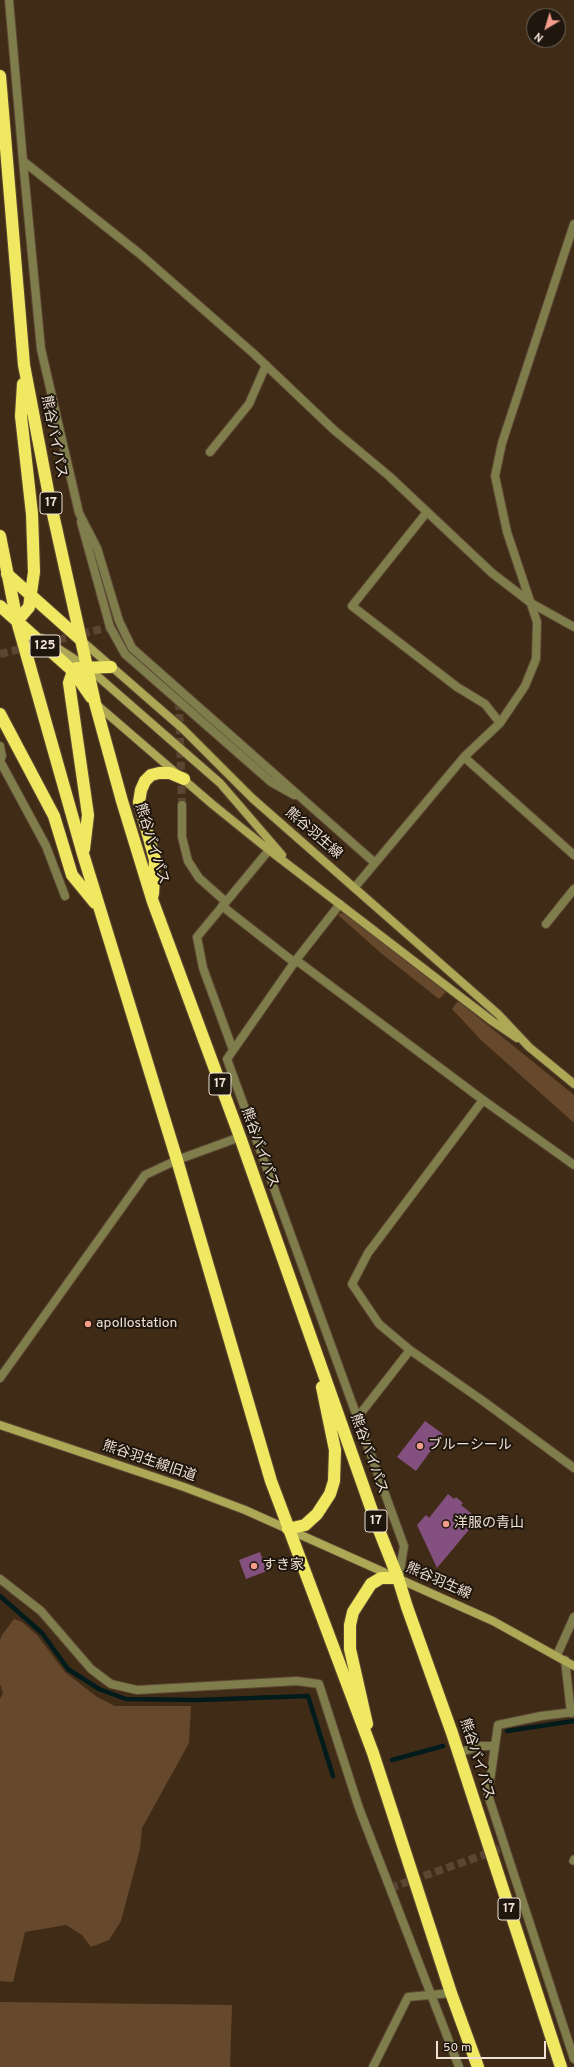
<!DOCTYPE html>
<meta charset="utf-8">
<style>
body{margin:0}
#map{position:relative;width:574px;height:2067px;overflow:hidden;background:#402b16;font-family:Overpass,sans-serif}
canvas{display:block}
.north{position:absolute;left:526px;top:8px;width:40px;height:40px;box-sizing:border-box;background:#1f160d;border:1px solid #72675d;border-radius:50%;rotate:218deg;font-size:11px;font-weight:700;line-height:16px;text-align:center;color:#efe1d4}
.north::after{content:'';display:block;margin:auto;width:14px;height:18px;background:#f49d8b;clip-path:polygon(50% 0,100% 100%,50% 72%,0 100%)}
.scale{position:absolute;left:436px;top:2041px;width:110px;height:18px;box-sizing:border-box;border:2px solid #efe1d4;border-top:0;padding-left:5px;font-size:12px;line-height:14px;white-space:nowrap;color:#efe1d4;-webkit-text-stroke:3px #1f160d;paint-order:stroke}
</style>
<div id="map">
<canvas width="574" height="2067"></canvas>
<div class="north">N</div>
<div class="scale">50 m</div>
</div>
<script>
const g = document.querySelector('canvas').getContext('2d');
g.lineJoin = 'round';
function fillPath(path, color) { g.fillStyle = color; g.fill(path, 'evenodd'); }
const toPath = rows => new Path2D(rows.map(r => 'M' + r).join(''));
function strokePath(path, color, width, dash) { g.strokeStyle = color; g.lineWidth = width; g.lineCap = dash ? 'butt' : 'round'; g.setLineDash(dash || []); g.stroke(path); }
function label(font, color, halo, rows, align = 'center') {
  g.font = font + ' Overpass,"Noto Sans JP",sans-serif'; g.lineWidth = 4; g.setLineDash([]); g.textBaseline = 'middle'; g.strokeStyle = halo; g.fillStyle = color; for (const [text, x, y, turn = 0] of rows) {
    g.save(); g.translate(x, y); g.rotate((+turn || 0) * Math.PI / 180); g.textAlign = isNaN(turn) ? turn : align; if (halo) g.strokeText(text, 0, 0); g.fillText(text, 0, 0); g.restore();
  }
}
const green = toPath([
 [341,913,345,914,446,992,439,999,382,954,338,915],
 [458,1001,574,1095,574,1123,481,1040,452,1009],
 [14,1619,22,1622,37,1635,65,1672,97,1697,115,1706,191,1706,189,1743,142,1828,140,1849,121,1921,109,1940,91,1947,82,1935,66,1925,25,1932,13,1982,0,1981,0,1699,3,1693,0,1684,0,1640,2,1635],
 [0,2002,232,2005,230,2067,0,2067]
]);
const stream = toPath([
 [0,1596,42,1633,68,1669,99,1689,126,1699,197,1700,308,1696,333,1776],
 [507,1731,574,1721],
 [392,1760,443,1746]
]);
const building = toPath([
 [425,1421,443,1434,416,1471,397,1457],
 [448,1494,454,1499,456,1497,463,1503,461,1505,478,1519,437,1568,417,1525,426,1515,429,1518],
 [260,1552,267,1571,246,1579,239,1560]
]);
const streetTunnel = toPath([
 [0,654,110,627],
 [179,702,182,805],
 [390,1888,506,1847]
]);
const lane = toPath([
 [573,1861,574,1859]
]);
const street = toPath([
 [9,0,23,161,140,254,253,353,334,430,389,476,492,573,531,603,574,627],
 [23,161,41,349,79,513,97,548,119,621,132,648,375,863],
 [210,452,249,404,266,365],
 [427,512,352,606,457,687,485,704,500,723],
 [81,522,110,627,125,654,271,782,294,795],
 [0,746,2,756,0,760],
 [464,757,574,855],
 [0,761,46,846,65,896],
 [182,805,182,837,188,861,199,878,226,902],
 [355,887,464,757,500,723,525,686,536,659,537,622,507,532,495,476,502,443,574,224],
 [340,904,296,960,227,1059,404,1546,399,1577],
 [222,906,295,963],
 [546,924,574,889],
 [296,960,483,1100,574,1165],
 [233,1050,203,968,197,937,269,850],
 [483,1100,368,1253,352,1284,379,1324,410,1350,483,1401,574,1468],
 [0,1378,145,1175,177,1160,240,1137],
 [357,1418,410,1350],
 [0,1579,41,1611,91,1669,111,1684,137,1690,297,1681,319,1684,359,1808,459,2067],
 [557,1655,574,1617],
 [565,1660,571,1713],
 [574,1712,541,1716,498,1725,488,1795,574,2059],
 [458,1753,480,1746,495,1746],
 [373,2067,408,1997,451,1993]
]);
const secondary = toPath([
 [42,638,87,667,220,783,282,855],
 [82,641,183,729,252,798,498,1014,529,1047,574,1084],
 [96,704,212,804,269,850,492,1021,517,1038],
 [0,1425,184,1487,245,1510,493,1621,574,1666]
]);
const highway = toPath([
 [0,76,24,365,49,496,95,703,122,801,153,902,240,1137,377,1525,398,1578,407,1607,452,1733,561,2067],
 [0,536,17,621,83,854,177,1160,271,1481,373,1753,451,1993,478,2067],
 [7,574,81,640],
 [0,606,73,671,91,697],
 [17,621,29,607,34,572,32,514,21,416,23,384],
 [0,714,54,816,72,875,95,903],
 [84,849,88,815,69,683,73,671,76,668,111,667],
 [153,894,155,860,139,802,141,790,145,781,151,775,159,773,170,773,184,779],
 [288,1529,305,1525,317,1514,330,1494,334,1481,335,1450,322,1387],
 [367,1724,350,1649,350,1625,353,1612,371,1584,381,1578,398,1578]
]);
const markers = [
 [88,1324,4,"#f49d8b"],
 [420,1446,4,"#f49d8b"],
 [446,1524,4,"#f49d8b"],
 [254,1566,4,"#f49d8b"]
];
const shields = [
 [51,503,22],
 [45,646,30],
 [220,1084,22],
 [376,1521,22],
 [509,1909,22]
];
const shieldNames = [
 ["17",51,503],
 ["125",45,646],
 ["17",220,1084],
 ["17",376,1521],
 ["17",509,1909]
];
const streetNames = [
 ["熊谷バイパス",53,437,79],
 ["熊谷羽生線",313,834,41],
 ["熊谷バイパス",151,844,73],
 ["熊谷バイパス",259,1148,70],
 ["熊谷バイパス",368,1454,70],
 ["熊谷羽生線旧道",149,1462,19],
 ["熊谷羽生線",438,1582,24],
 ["熊谷バイパス",476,1759,72]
];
const poiNames = [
 ["apollostation",96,1324],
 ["ブルーシール",428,1446],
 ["洋服の青山",454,1524],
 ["すき家",262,1566]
];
fillPath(green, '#66492d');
strokePath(stream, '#001b1c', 4.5);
fillPath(building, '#83507f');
strokePath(streetTunnel, '#5a4632', 8, [8, 4]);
strokePath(lane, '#5c4834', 9);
strokePath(street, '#5c4834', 10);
strokePath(secondary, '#5c4834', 10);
strokePath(highway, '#5c4834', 14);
strokePath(lane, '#7f7d4b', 7);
strokePath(street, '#7f7d4b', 8);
strokePath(secondary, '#ada856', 8);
strokePath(highway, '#f0e861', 12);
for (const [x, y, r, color] of markers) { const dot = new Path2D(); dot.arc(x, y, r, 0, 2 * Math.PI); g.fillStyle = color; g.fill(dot); strokePath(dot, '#1f160d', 1.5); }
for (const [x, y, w] of shields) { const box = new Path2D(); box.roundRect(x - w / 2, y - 11, w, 22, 3); g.fillStyle = '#1f160d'; g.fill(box); strokePath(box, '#efe1d4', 1); }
label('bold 13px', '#efe1d4', null, shieldNames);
label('14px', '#efe1d4', '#1f160d', streetNames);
label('14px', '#efe1d4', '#1f160d', poiNames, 'left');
</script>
